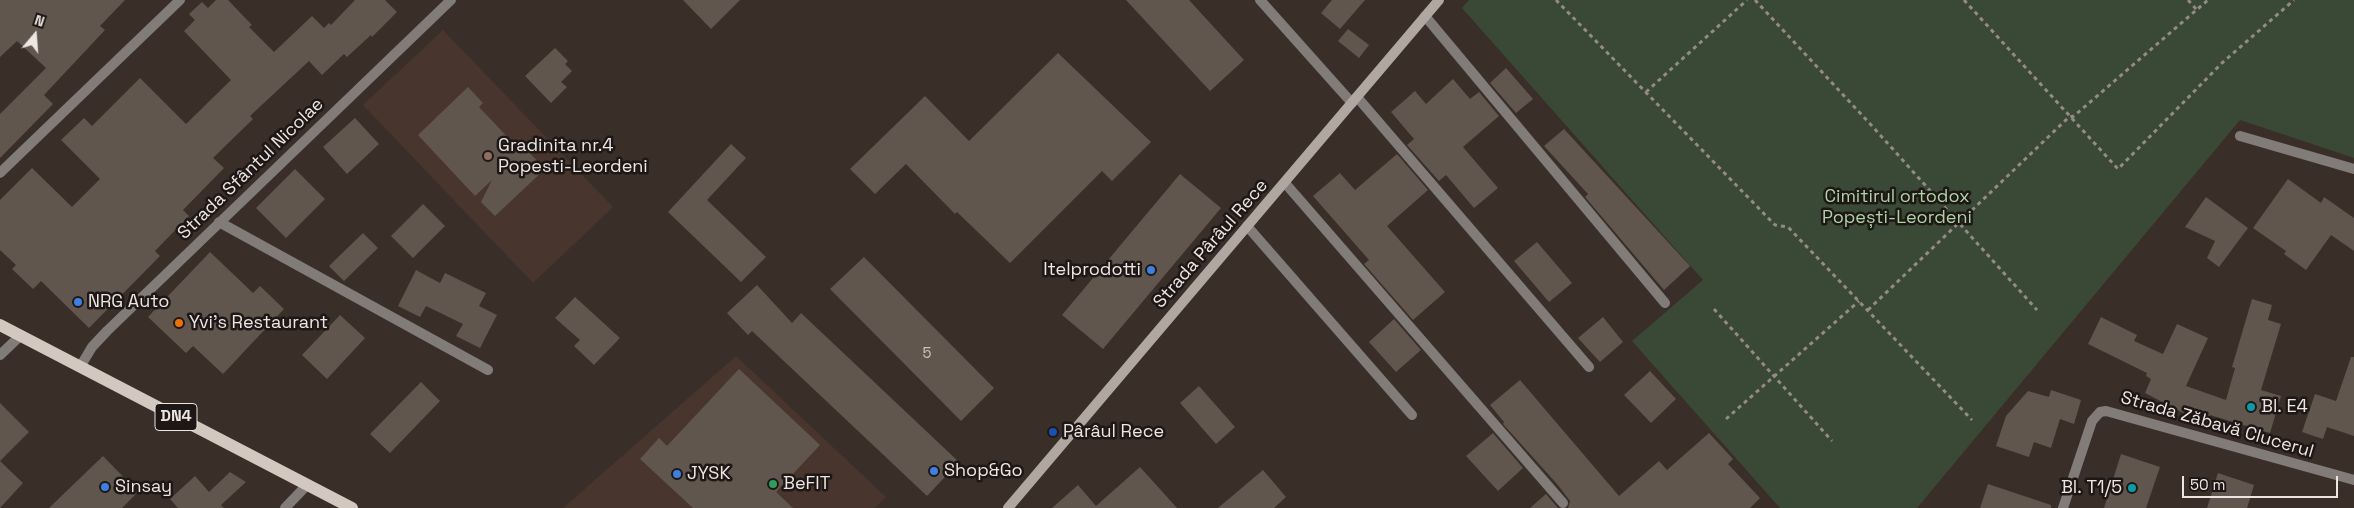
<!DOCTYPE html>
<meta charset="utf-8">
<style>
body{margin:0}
#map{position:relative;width:2354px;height:508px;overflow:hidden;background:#3a2e29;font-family:"Space Grotesk",sans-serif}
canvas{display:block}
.north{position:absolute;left:10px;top:10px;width:50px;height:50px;-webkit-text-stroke:4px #1d1715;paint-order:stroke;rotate:18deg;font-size:14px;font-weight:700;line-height:20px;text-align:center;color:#ede5e2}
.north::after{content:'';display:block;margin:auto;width:18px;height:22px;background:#ede5e2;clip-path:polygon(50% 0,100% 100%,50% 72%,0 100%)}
.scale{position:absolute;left:2182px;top:476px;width:156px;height:22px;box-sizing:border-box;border:2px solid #ede5e2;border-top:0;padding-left:6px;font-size:15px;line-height:18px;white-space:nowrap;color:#ede5e2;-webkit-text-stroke:4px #1d1715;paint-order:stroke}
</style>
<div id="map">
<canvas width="2354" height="508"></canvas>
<div class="north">N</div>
<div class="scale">50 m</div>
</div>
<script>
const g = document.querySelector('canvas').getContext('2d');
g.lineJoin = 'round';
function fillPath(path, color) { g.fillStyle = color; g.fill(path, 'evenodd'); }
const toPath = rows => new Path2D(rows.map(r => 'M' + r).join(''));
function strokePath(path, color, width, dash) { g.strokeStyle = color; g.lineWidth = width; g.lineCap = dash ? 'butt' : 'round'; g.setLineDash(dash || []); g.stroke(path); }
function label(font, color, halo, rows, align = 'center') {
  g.font = font + ' "Space Grotesk",sans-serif'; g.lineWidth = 5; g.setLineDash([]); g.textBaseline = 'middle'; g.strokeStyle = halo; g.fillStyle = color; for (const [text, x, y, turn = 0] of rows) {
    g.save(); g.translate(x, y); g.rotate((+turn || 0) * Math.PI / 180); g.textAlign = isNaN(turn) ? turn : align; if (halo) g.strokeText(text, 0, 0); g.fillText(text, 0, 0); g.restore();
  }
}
const built = toPath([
 [443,30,613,207,533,283,363,105],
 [736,356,886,497,875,508,563,508]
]);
const green = toPath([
 [1469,0,2354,0,2354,158,2240,120,1917,508,1780,508,1632,341,1703,280,1462,8]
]);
const building = toPath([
 [0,0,125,0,100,26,105,30,44,95,53,104,0,158,0,114,46,68,17,41,0,57],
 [216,0,228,0,252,25,249,27,274,52,312,16,324,28,329,23,331,25,355,0,385,0,397,12,372,37,371,35,347,57,344,54,322,75,309,61,250,116,253,119,213,158,224,168,183,210,189,216,155,251,160,256,89,328,41,281,33,289,12,269,16,265,0,250,0,200,32,168,72,207,100,179,61,140,84,118,92,126,140,78,186,124,231,80,184,31,195,20,189,14,202,2,208,8],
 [683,0,740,0,711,29],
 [1126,0,1189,0,1244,60,1210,91],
 [1332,0,1365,0,1340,29,1321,13],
 [1348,29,1369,45,1359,58,1338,41],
 [555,48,568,61,565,64,572,71,561,82,567,87,551,103,525,76],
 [1058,53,1151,142,1112,181,1102,171,1010,263,957,212,955,214,906,164,875,194,850,169,925,96,969,141],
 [1506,68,1533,99,1516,113,1490,83],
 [1453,79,1470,99,1479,92,1499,116,1463,147,1498,188,1474,208,1446,175,1439,181,1407,145,1414,139,1391,112,1415,91,1426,104],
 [468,87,483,103,479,107,517,147,520,143,545,169,495,216,481,202,492,180,475,196,418,135],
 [355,118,379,144,347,174,323,147],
 [1564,129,1690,266,1664,290,1585,197,1588,194,1544,146],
 [731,144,746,158,707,200,766,257,741,282,668,212],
 [1397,154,1428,190,1387,226,1445,292,1413,320,1364,264,1369,260,1313,196,1340,173,1355,190],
 [295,169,325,199,286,238,256,208],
 [1180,174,1221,208,1103,349,1062,315],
 [2288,179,2321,203,2324,197,2354,218,2354,251,2331,235,2306,270,2284,254,2286,251,2253,228],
 [2206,197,2248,228,2219,267,2207,258,2215,241,2185,227],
 [423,204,445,226,413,258,391,236],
 [363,233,378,248,344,281,329,266],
 [1537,242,1572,283,1549,302,1514,261],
 [210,252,253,293,260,286,284,309,223,374,193,346,186,353,148,317],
 [864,257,994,388,961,421,830,289],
 [416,270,440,283,445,273,486,293,479,306,497,315,480,348,456,336,463,324,426,306,420,317,398,306],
 [757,285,792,323,801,313,959,462,927,496,752,331,748,335,727,313],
 [575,297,620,338,594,365,574,346,580,340,555,318],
 [2252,299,2272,305,2268,320,2281,324,2261,390,2281,396,2270,433,2210,415,2208,422,2189,416,2145,393,2151,379,2146,376,2147,373,2088,344,2101,317,2137,335,2134,341,2163,354,2177,324,2208,338,2186,386,2226,400,2235,368,2232,367],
 [340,315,365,338,327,379,302,355],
 [1603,317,1623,342,1600,362,1578,338],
 [1394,319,1421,350,1396,372,1369,342],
 [2351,357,2354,357,2354,436,2327,427,2323,439,2302,432,2315,394,2336,401],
 [739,369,820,445,776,492,793,508,693,508,640,459,659,438,667,446],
 [1650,371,1676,399,1651,423,1624,395],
 [1520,380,1619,496,1659,461,1667,470,1709,433,1733,459,1728,464,1760,498,1750,508,1568,508,1570,501,1557,484,1503,424,1504,422,1490,405],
 [421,382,440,401,390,453,370,434],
 [1199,386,1235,427,1216,444,1180,403],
 [2051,390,2081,400,2074,424,2060,419,2051,448,2034,442,2029,457,1996,446,2006,416,2028,391,2049,397],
 [0,403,29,432,0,461,23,483,0,508],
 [1493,433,1523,468,1498,491,1466,456],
 [2121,454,2160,467,2146,508,2104,508],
 [103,456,138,492,122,508,49,508],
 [1140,467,1177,508,1052,508,1078,485,1096,506],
 [1263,470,1286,497,1274,508,1218,508],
 [230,472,246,482,221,505,224,508,178,508,170,499,195,476,209,492],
 [2218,473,2254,485,2247,508,2207,508],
 [1988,484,2051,505,2051,508,1980,508],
 [1546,494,1558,508,1530,508]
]);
const path = toPath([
 [1556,0,1775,225,1788,227,1972,420],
 [1755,0,1873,127,2037,310],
 [1964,0,2118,169,2222,63,2294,0],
 [2188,0,2197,10],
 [1646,92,1747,0],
 [1714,309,1832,441],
 [1868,310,2069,117,2074,116,2208,0],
 [1726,419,1859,301]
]);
const lane = toPath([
 [1425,16,1665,303],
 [1357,97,1589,367],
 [1285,183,1563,503],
 [1247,226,1412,415]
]);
const street = toPath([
 [1260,0,1352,103],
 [2240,136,2354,169],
 [0,173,180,0],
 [219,222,488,370],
 [0,355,20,336],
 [80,367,92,347,107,331,451,0],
 [285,508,307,485],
 [2063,508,2092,421,2100,412,2106,411,2354,480]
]);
const secondary = toPath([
 [1008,508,1439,0]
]);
const primary = toPath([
 [0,325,352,508]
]);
const markers = [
 [488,156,5,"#8d6e63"],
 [1151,270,5,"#3f7fe0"],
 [78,302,5,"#3f7fe0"],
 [179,323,5,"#e8710a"],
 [2251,407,5,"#0f9aa8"],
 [1053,432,5,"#1a4fb4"],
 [934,471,5,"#3f7fe0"],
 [677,474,5,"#3f7fe0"],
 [773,484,5,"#2e9e5b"],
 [105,487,5,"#3f7fe0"],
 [2132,488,5,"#0f9aa8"]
];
const numberNames = [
 ["5",927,354]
];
const shields = [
 [176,417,42]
];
const shieldNames = [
 ["DN4",176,417]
];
const poiNames = [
 ["Gradinita nr.4",498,146],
 ["Popesti-Leordeni",498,167],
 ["Itelprodotti",1141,270,"right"],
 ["NRG Auto",88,302],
 ["Yvi's Restaurant",189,323],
 ["Bl. E4",2261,407],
 ["Pârâul Rece",1063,432],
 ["Shop&Go",944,471],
 ["JYSK",687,474],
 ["BeFIT",783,484],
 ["Sinsay",115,487],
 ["Bl. T1/5",2122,488,"right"]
];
const streetNames = [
 ["Strada Sfântul Nicolae",251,169,-44],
 ["Strada Pârâul Rece",1211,244,-49],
 ["Strada Zăbavă Clucerul",2217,425,16]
];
const parkNames = [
 ["Cimitirul ortodox",1897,197],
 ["Popești-Leordeni",1897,218]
];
fillPath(built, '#48352e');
fillPath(green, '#394935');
fillPath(building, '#61564e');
strokePath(path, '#948a86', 3, [4, 4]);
strokePath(lane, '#817c78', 10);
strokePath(street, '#817c78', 10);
strokePath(secondary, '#afa7a0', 10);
strokePath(primary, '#d2c8bf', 12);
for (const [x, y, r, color] of markers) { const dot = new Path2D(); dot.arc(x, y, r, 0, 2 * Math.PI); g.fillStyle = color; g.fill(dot); strokePath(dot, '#1d1715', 2); }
label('15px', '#cac1bd', null, numberNames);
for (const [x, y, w] of shields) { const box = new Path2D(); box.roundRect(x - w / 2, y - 13.5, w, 27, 4); g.fillStyle = '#1d1715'; g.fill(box); strokePath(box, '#ede5e2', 1); }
label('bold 16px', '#ede5e2', null, shieldNames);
label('18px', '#ede5e2', '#1d1715', poiNames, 'left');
label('18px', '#ede5e2', '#1d1715', streetNames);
label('18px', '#aed2a4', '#1d1715', parkNames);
</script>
